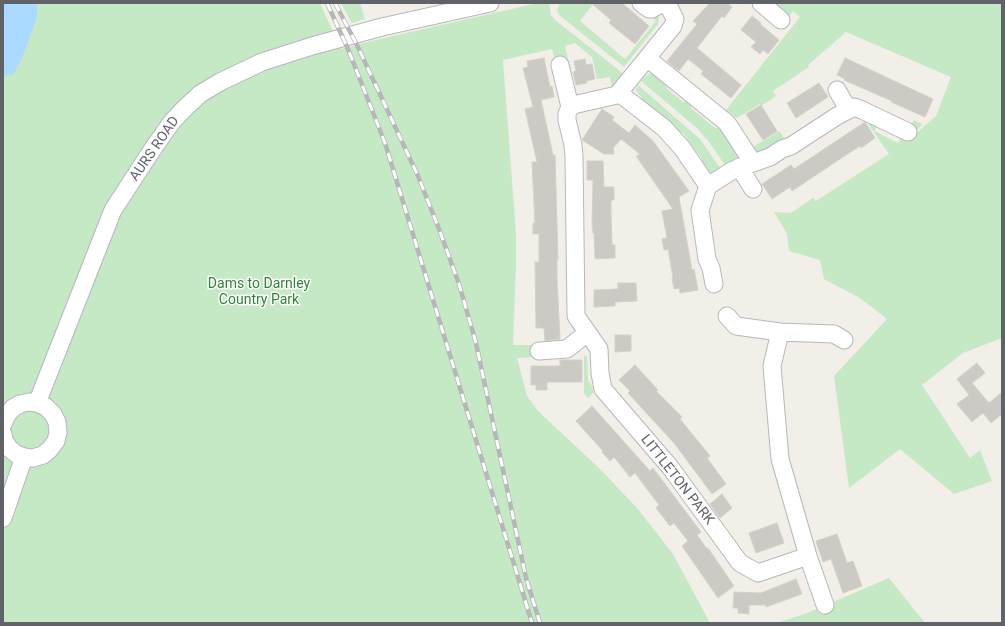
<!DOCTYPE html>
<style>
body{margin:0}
#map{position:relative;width:1005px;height:626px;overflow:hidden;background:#f1efe8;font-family:Roboto,sans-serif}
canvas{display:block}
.frame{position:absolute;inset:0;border:4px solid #5f6368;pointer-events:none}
</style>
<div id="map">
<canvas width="1005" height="626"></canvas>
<div class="frame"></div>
</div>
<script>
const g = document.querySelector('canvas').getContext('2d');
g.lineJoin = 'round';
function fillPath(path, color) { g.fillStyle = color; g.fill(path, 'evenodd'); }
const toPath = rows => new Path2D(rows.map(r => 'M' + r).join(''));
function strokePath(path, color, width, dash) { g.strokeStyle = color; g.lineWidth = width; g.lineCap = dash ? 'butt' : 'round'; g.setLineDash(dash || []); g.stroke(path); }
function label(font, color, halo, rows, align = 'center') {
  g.font = font + ' Roboto,sans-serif'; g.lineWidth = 3; g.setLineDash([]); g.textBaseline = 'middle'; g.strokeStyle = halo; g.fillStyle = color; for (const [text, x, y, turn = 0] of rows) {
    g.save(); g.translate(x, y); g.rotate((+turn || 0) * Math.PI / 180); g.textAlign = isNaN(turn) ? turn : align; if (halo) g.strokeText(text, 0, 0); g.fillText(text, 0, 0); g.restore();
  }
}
const green = toPath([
 [3,3,320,3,341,49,371,41,538,3,549,3,551,15,555,20,625,75,615,85,612,87,610,77,597,79,592,57,575,43,565,46,576,95,556,62,552,49,503,60,516,234,516,265,513,345,535,345,535,357,517,358,527,396,538,411,600,469,637,508,673,554,710,623,3,623],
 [341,3,360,3,365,19,352,23],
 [560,3,594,3,580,21,625,59,656,21,652,17,657,11,659,19,658,24,624,67,559,15,557,11],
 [768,3,1002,3,1002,338,963,353,922,385,970,458,980,450,992,481,954,494,900,449,849,488,834,376,887,319,860,298,824,279,820,260,789,251,787,234,774,212,791,213,813,198,816,201,889,154,866,121,871,124,872,121,878,124,874,131,898,143,902,135,910,127,914,120,922,124,911,138,936,116,951,77,846,32,808,65,809,67,773,91,776,96,761,106,760,104,737,118,726,110,800,17,793,11,787,19],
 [651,73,653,74,666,85,667,89,683,102,689,101,691,103,691,108,715,128,724,127,743,157,727,168,709,142,697,128,641,81,647,75],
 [638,85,700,139,722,171,718,174,703,171,700,167,702,159,683,133,676,133,640,100,642,98,636,90],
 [779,131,786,140,779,141,761,152,756,151,753,147],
 [584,356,587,356,588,381,591,384,594,392,588,398,584,393],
 [889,578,925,623,776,623,805,614]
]);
const water = toPath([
 [3,3,37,3,37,17,22,58,14,74,3,76]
]);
const building = toPath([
 [591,3,622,3,649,26,635,44,609,23,611,20,591,3],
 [710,3,727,3,732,7,724,18,722,16,697,48,741,85,731,98,701,74,703,71,688,59,679,71,667,61,697,24,693,21,710,3],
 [752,16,761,23,760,24,779,40,768,54,763,50,760,54,751,47,756,42,741,30,752,16],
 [544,58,550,87,552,86,554,97,541,100,553,155,555,155,558,259,557,259,557,278,560,339,545,341,544,328,536,328,535,262,539,262,539,234,533,234,533,223,535,223,532,162,537,162,525,109,533,107,523,68,528,67,527,61,544,58],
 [845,58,933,99,925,117,891,102,892,101,844,80,845,79,837,75,845,58],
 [585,59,586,65,592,64,595,79,586,81,587,83,576,85,573,72,576,71,574,61,585,59],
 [819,83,828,97,796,118,787,103,819,83],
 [761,105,777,131,763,140,746,114,761,105],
 [602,109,614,117,612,120,629,133,635,125,653,141,689,191,679,197,692,270,694,269,698,290,680,293,679,288,674,289,672,278,673,277,668,249,664,250,662,239,667,238,662,211,673,209,636,156,640,154,621,139,613,148,614,154,604,154,582,140,602,109],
 [865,122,875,138,861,148,860,146,849,153,792,191,790,187,772,199,762,184,791,165,794,169,865,122],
 [587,161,603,161,604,187,614,187,614,200,611,200,611,212,612,245,615,245,615,258,595,259,594,233,593,233,592,224,593,180,587,180,587,161],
 [618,283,636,283,637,301,615,302,615,306,594,307,594,290,618,289,618,283],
 [615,335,631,335,631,351,615,352,615,335],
 [560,360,582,360,582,382,547,382,547,390,536,390,536,385,531,385,531,366,560,366,560,360],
 [977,363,985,373,972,383,989,403,1002,392,1002,414,991,423,983,413,972,422,957,404,969,395,957,379,977,363],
 [635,365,658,390,656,391,682,417,680,419,710,456,707,458,726,484,712,494,674,443,628,393,630,391,619,380,635,365],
 [592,406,650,471,653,468,701,532,697,535,707,549,708,548,734,586,718,598,682,546,688,541,674,523,670,526,656,508,659,505,635,473,630,477,614,457,610,461,602,452,603,451,576,421,592,406],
 [722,494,732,508,720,518,710,504,722,494],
 [777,523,784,543,756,553,749,533,777,523],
 [837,534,847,563,853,561,862,586,843,593,831,559,823,562,816,541,837,534],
 [796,579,802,594,766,607,766,605,749,605,749,614,738,613,738,608,733,608,734,592,761,593,796,579]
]);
const minor = toPath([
 [641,3,649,9,652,9,662,3],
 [667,3,675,19,673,26,617,95,573,105,569,109,567,114,567,120,573,145,574,156,576,316,599,349,600,373,603,389,670,467,740,563,758,573,808,556],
 [761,3,781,20],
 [647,58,727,123,753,163],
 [560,65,570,107],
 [837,90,848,109],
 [619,93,664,128,682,148,708,186],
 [739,167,753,189],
 [714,284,711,268,707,259,700,210,708,186,733,170,770,157,782,149,791,146,837,116,854,107,862,110,908,132],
 [727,316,736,326,780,332,834,334,844,340],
 [780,332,772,366,780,459,808,556,825,605],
 [539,351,567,349,587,333],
 [37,403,113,210,152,150,171,123,182,111,200,94,220,82,262,62,312,46,382,27,490,3],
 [3,424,7,415,13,408,20,404,29,402,37,403,46,407,53,414,57,422,58,432,56,441,50,449,43,455,33,458,24,457,16,454,9,448,4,440,3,434],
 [3,518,24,457]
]);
const rail = toPath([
 [327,3,348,49,385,143,532,623],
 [335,3,357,45,418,176,439,229,459,284,476,343,526,578,540,623]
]);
const streetNames = [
 ["AURS ROAD",155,149,-55],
 ["LITTLETON PARK",677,480,52]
];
const parkNames = [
 ["Dams to Darnley",259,284],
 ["Country Park",259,300]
];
fillPath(green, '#c5e8c5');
fillPath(water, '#aadaff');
fillPath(building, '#cccac5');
strokePath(building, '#d6d1c6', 1);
strokePath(minor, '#b5b8bc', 19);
strokePath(minor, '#fff', 17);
strokePath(rail, '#b6b7b8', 4.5);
strokePath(rail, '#fff', 3, [9]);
label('14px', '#5f6368', '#fff', streetNames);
label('14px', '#348238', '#fff', parkNames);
</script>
